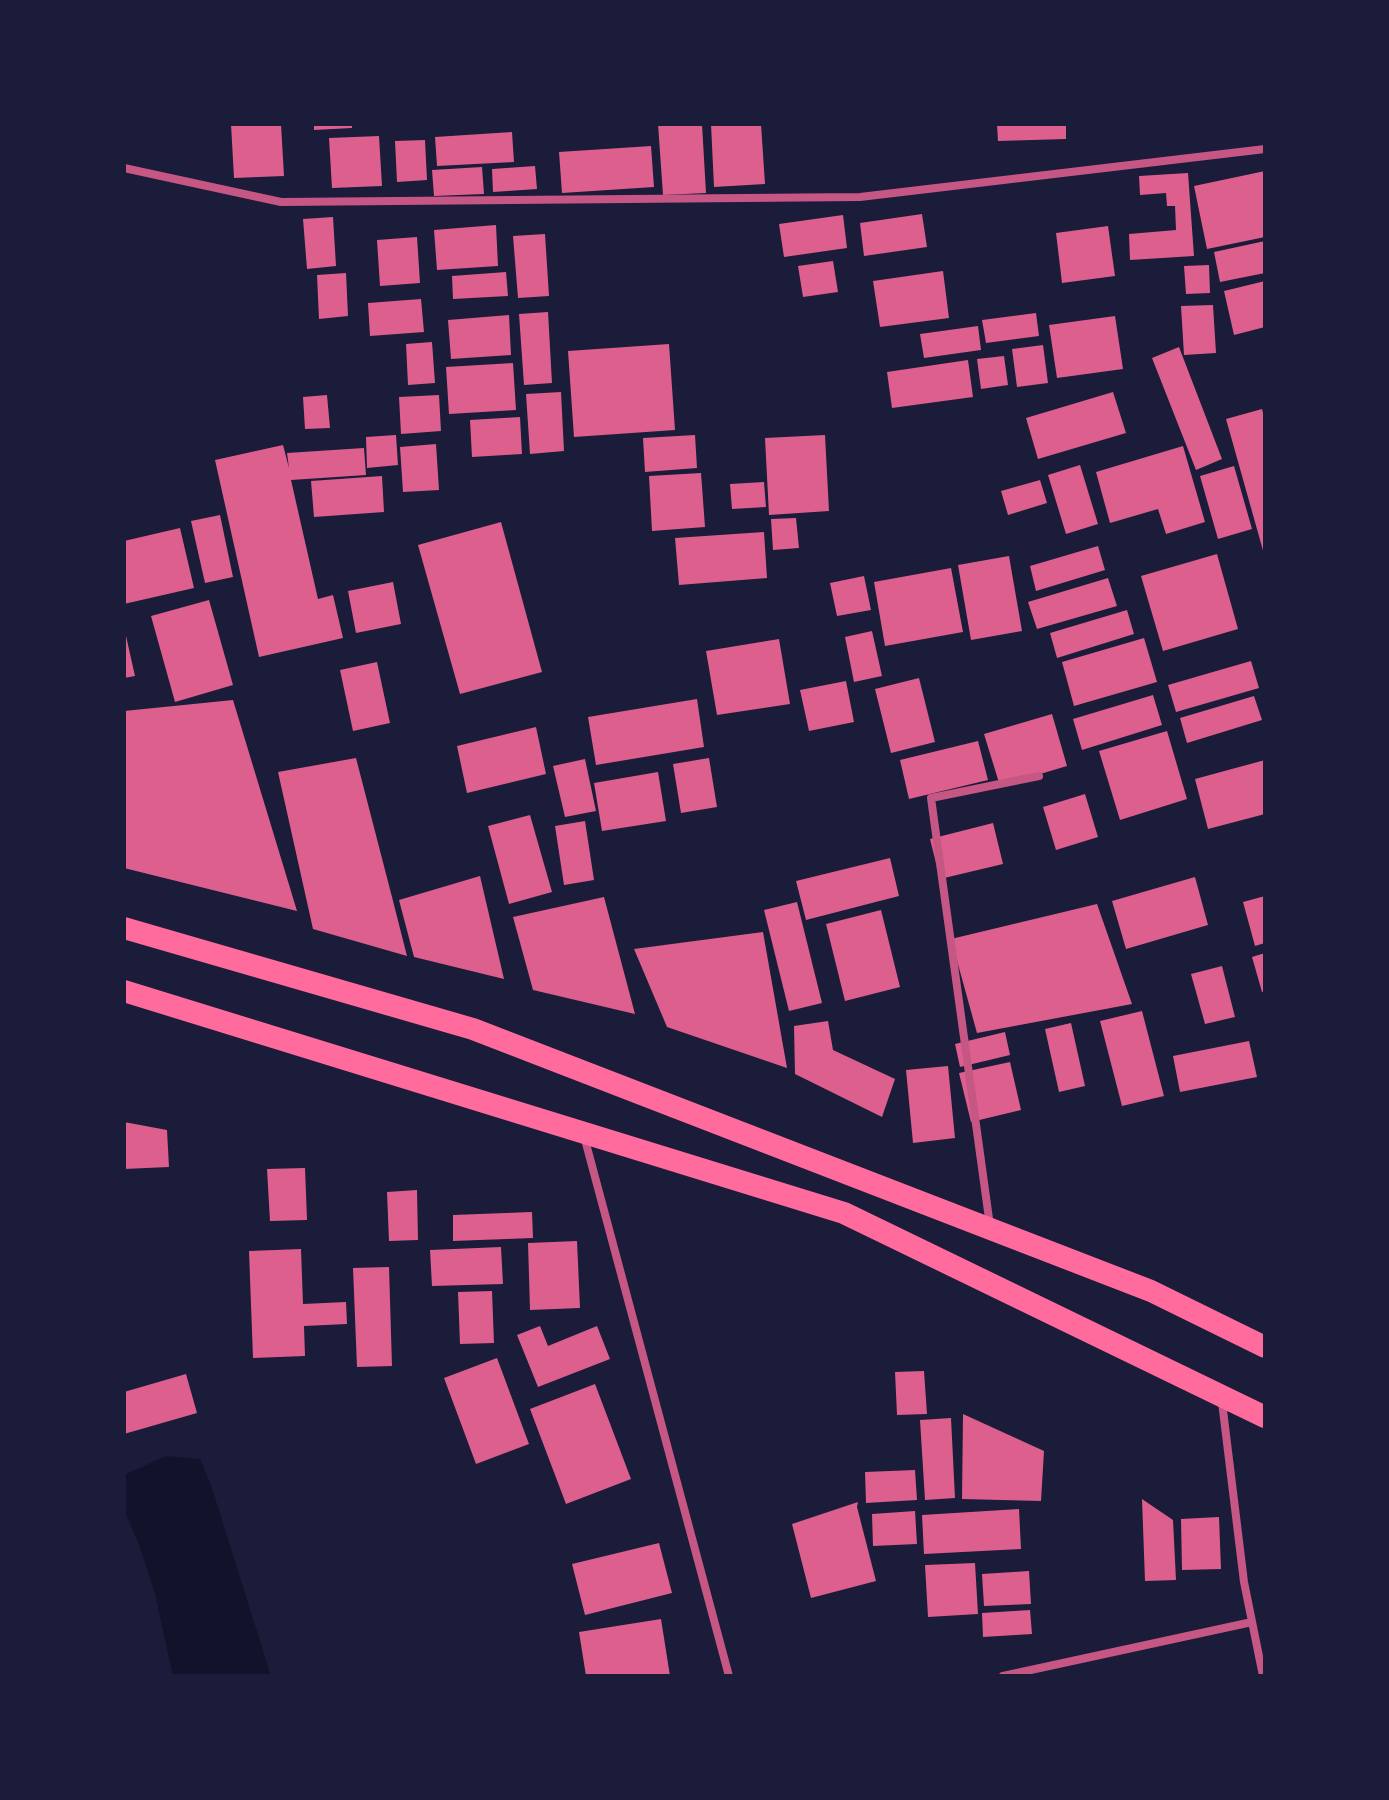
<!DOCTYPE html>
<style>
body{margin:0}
#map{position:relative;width:1389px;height:1800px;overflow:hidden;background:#1b1b3a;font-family:Karla,sans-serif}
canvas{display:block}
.frame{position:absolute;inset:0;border:126px solid #1b1b3a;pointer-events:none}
</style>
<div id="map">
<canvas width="1389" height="1800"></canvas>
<div class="frame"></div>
</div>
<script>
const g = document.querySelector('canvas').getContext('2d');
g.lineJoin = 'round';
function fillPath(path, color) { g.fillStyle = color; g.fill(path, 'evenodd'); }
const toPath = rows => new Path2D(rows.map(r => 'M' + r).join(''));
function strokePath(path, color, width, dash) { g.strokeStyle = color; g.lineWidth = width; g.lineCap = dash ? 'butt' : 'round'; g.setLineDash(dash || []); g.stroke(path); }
const water = toPath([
 [166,1456,200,1459,211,1485,271,1676,173,1676,155,1594,140,1547,124,1510,124,1475]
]);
const building = toPath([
 [231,124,281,124,284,176,234,178],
 [314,124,352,124,352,128,314,130],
 [658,124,702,124,706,193,663,195],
 [711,124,761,124,765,184,714,187],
 [997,124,1066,124,1066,139,998,141],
 [512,132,514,162,437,166,435,137],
 [379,136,382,186,332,188,329,138],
 [425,140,427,180,397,182,395,141],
 [651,146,654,187,562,193,559,152],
 [535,166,537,189,493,192,492,169],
 [482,167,484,194,434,196,432,170],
 [1265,171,1265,237,1207,249,1194,186],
 [1188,173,1194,256,1130,260,1129,234,1176,230,1175,206,1167,206,1166,193,1140,195,1139,176],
 [922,214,927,247,864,256,860,223],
 [843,215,847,248,784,257,779,224],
 [333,217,336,266,307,269,303,219],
 [496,225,498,266,437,270,434,230],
 [1108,226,1115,276,1062,283,1056,233],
 [545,234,549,296,518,298,513,236],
 [417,237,420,283,380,286,377,240],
 [1265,241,1265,273,1220,282,1214,252],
 [833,261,838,292,803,297,798,266],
 [1209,265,1210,293,1186,294,1184,266],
 [943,271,949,318,880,327,873,281],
 [506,272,508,296,453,299,452,276],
 [346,273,348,316,319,319,317,275],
 [1265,281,1265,327,1234,335,1224,291],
 [421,299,424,332,370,336,368,303],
 [1213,305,1216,353,1184,355,1181,306],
 [548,312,552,383,524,385,519,314],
 [1036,313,1039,336,986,343,982,320],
 [509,315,511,355,451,359,448,320],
 [1115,316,1123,369,1057,378,1049,325],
 [978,326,981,350,924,358,920,334],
 [432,342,435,383,408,385,406,344],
 [669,344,675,430,574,437,568,351],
 [1043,345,1048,383,1017,387,1012,349],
 [1179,347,1222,459,1196,470,1152,358],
 [1004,356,1008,385,981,389,977,359],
 [968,360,973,397,892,408,887,372],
 [513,363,516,410,449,414,446,367],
 [561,392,564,451,530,454,526,394],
 [1113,392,1126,433,1038,459,1026,418],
 [327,395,330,428,305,429,303,397],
 [439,395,441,431,401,434,399,397],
 [1262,409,1265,421,1264,554,1226,419],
 [520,417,522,454,472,457,470,420],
 [396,435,398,465,367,468,366,437],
 [695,435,697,468,645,472,643,438],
 [825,435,829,511,769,515,765,438],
 [436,444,439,490,403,492,400,447],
 [283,445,289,468,287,453,364,448,366,475,291,480,318,599,333,595,343,638,259,657,215,460],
 [1183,446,1205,522,1166,534,1158,509,1110,523,1096,472],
 [1080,465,1098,524,1066,534,1048,475],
 [1234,466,1252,529,1218,539,1200,476],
 [701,473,705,527,652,531,649,476],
 [382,476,384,512,314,517,311,481],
 [1040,480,1047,503,1008,515,1001,491],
 [764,482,766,507,732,509,730,484],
 [220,515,233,577,205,583,191,521],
 [796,518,799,548,773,550,771,519],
 [501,522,542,672,460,694,418,545],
 [180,528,194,588,124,604,124,541],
 [764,532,767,578,679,585,675,538],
 [1098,546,1105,570,1036,591,1030,566],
 [1217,554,1238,629,1163,651,1141,576],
 [1009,556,1022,631,971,640,958,565],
 [951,568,963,632,885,646,874,582],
 [864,576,871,610,837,616,830,583],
 [1108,578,1117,606,1037,629,1028,602],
 [393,582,401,624,356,633,348,591],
 [209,600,233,685,175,702,151,616],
 [1127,610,1134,634,1057,658,1050,633],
 [124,627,135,676,124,678],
 [872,631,882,676,854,682,845,637],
 [1144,638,1157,682,1074,706,1062,662],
 [779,639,790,704,717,715,706,651],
 [1251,661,1259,688,1176,712,1168,685],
 [377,662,390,723,353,731,340,670],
 [919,678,935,742,891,753,875,689],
 [846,681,854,722,809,731,800,690],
 [1153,695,1162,725,1082,750,1073,719],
 [1254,696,1262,720,1187,743,1180,718],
 [697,699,704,747,596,765,588,717],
 [233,700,297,911,124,868,124,711],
 [1052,714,1067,766,1000,786,984,734],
 [536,727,546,774,467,793,457,746],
 [1167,731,1187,799,1120,820,1099,751],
 [978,741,988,780,909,799,900,760],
 [356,758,392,897,407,956,313,929,278,772],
 [709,758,717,807,681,813,673,764],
 [585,759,596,811,565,817,553,766],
 [1265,760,1265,814,1208,829,1195,779],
 [658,772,666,821,602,831,594,783],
 [1085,794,1098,837,1056,850,1043,807],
 [530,815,552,892,509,904,488,826],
 [585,821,594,880,564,885,555,826],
 [993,823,1003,864,940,879,930,839],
 [890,858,899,896,806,920,796,881],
 [480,876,504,979,414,957,399,900],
 [1195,877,1208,925,1126,949,1112,901],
 [1265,896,1265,943,1255,946,1243,902],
 [604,897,635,1014,533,990,513,917],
 [797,902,822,1003,789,1011,764,910],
 [1097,904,1132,1004,977,1033,951,939],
 [881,910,900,987,845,1001,826,924],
 [763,932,787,1068,667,1027,634,949],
 [1265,953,1265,991,1262,992,1252,957],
 [1222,966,1235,1017,1205,1024,1191,974],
 [1142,1011,1164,1096,1122,1106,1100,1021],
 [828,1021,833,1050,895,1079,882,1117,795,1074,794,1026],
 [1071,1023,1085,1086,1059,1092,1045,1029],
 [1005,1032,1010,1055,960,1067,955,1044],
 [1249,1041,1257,1077,1180,1092,1173,1056],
 [1010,1062,1021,1110,971,1122,959,1073],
 [948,1066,955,1138,913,1143,906,1070],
 [124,1122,167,1130,169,1167,124,1169],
 [305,1168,307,1220,270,1221,267,1169],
 [417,1190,418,1240,389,1241,387,1192],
 [532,1212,533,1238,453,1241,453,1215],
 [577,1241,580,1308,530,1310,528,1243],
 [501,1247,503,1284,432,1286,430,1250],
 [301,1249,303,1304,346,1302,347,1324,304,1326,305,1356,253,1358,249,1251],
 [389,1267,392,1366,357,1367,353,1268],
 [492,1291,494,1343,460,1344,458,1292],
 [540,1326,548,1346,597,1326,610,1359,538,1387,517,1335],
 [497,1358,529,1444,476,1464,444,1378],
 [924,1371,927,1414,897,1415,895,1372],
 [186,1374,197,1413,124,1434,124,1392],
 [595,1384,631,1479,566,1504,530,1409],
 [963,1414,1044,1451,1041,1501,962,1499],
 [951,1418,955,1498,925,1500,920,1420],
 [915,1470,917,1500,866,1503,865,1472],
 [1142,1499,1173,1520,1176,1580,1145,1581],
 [858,1502,857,1507,876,1581,811,1598,792,1524],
 [1019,1509,1021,1549,924,1554,922,1515],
 [915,1511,917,1544,873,1546,872,1514],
 [1219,1517,1221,1569,1182,1570,1181,1519],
 [659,1543,672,1593,585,1615,572,1564],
 [975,1563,978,1614,928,1617,925,1565],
 [1029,1571,1031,1604,984,1606,982,1574],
 [1030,1610,1032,1634,983,1637,982,1613],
 [661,1619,670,1676,586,1676,579,1632]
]);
const minor = toPath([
 [124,168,281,202,860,197,1265,149],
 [584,1136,729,1676],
 [990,1226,931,798,1039,776],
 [1222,1402,1244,1582,1263,1676],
 [1003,1676,1252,1622]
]);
const trunk = toPath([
 [124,928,473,1029,1151,1291,1265,1347],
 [124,991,844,1213,1265,1417]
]);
fillPath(water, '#12122b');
fillPath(building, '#dd5f8e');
strokePath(minor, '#c65784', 8);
strokePath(trunk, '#ff6b9d', 22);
</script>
